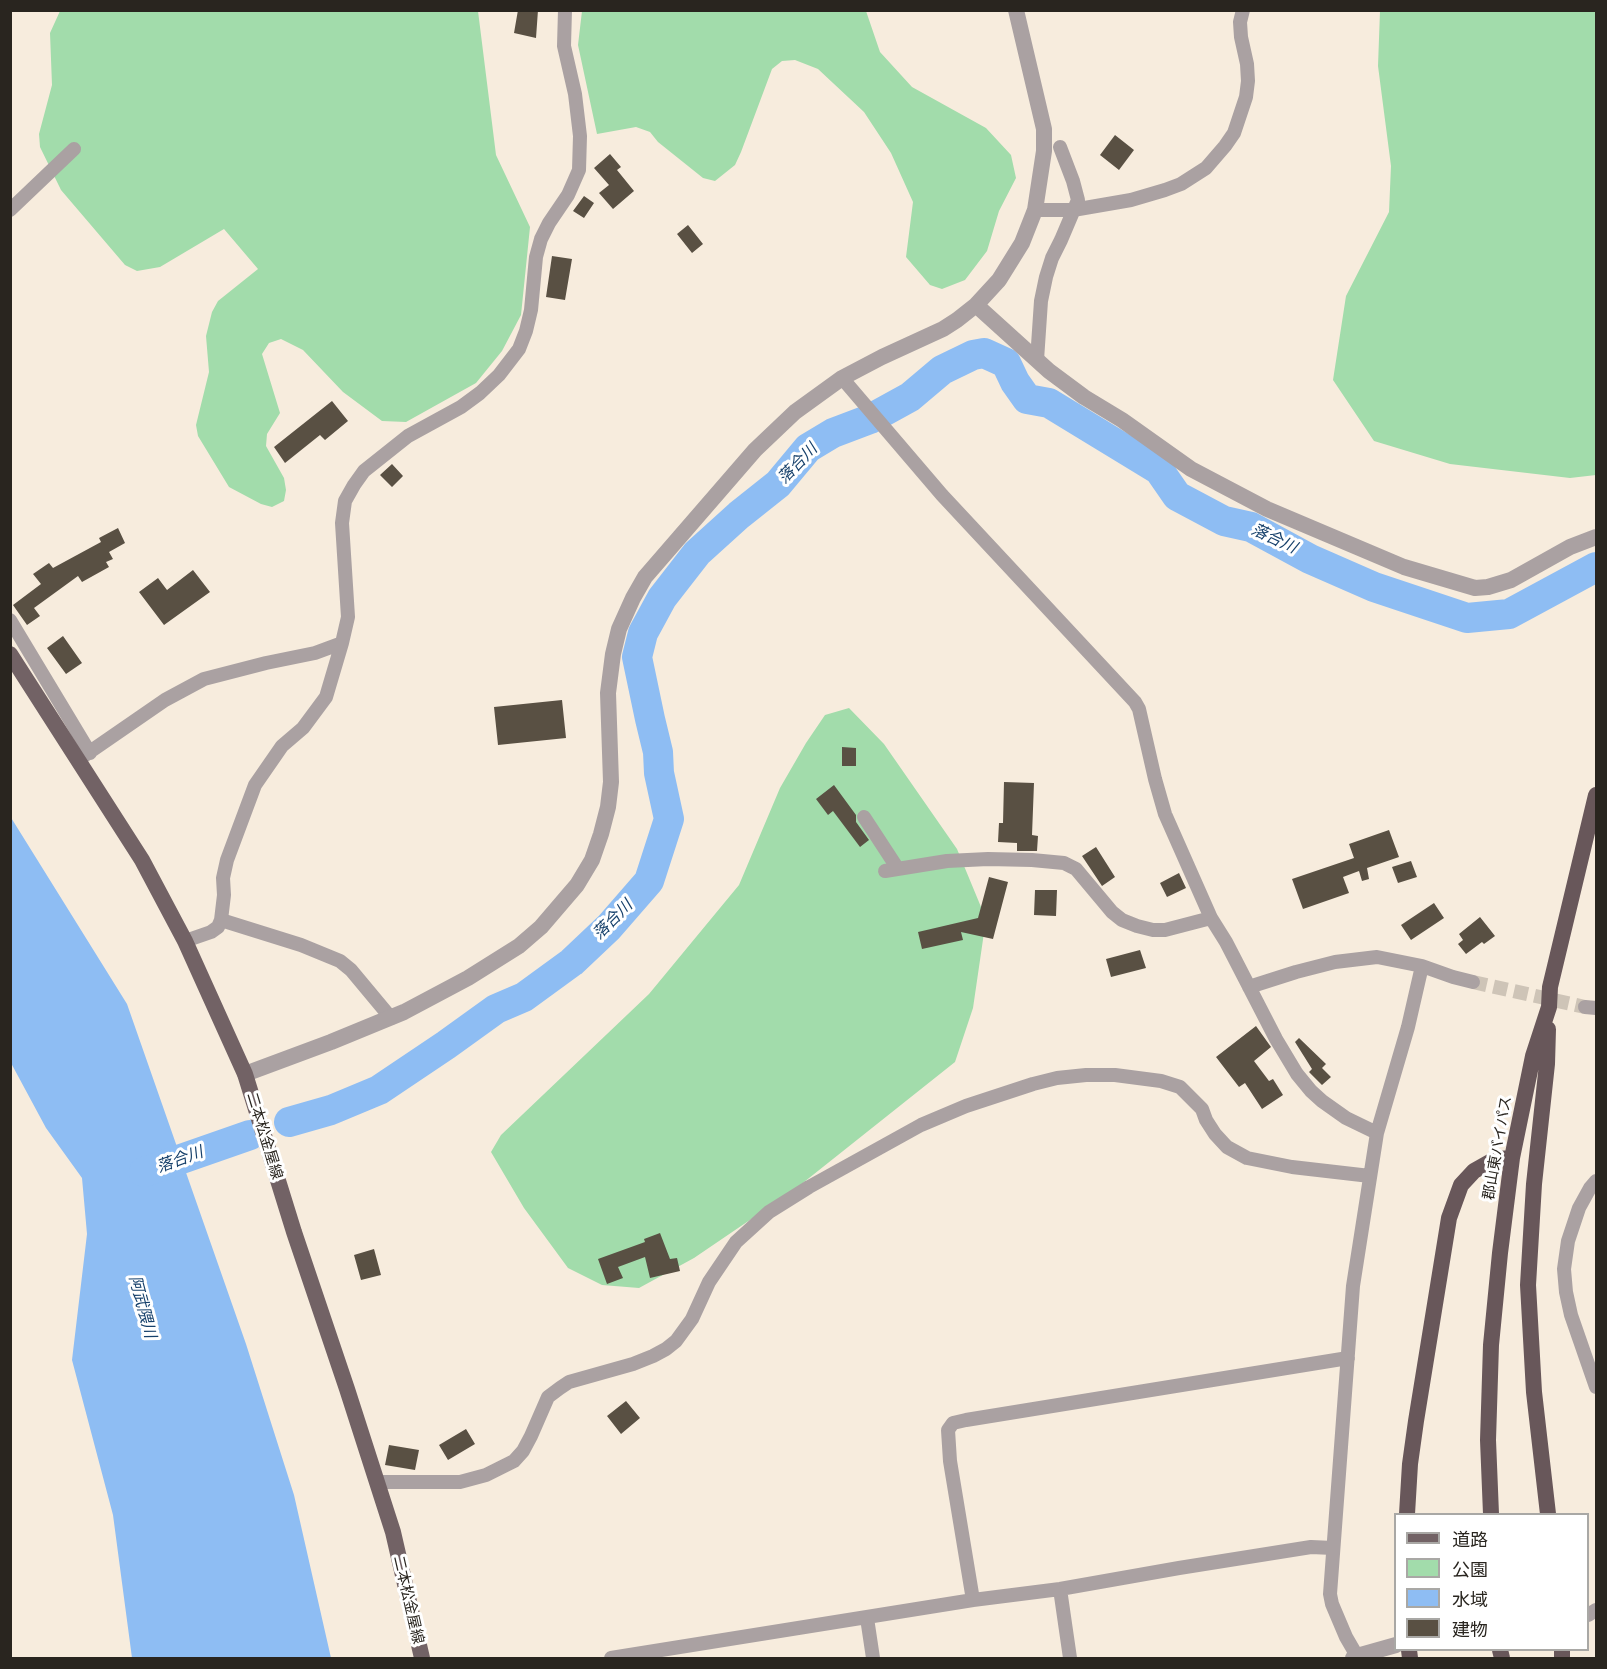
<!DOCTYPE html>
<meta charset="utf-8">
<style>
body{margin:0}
#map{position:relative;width:1607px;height:1669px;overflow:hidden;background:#f7ecdd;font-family:Helvetica,"Noto Sans JP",sans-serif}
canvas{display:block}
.frame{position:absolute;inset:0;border:12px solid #29251f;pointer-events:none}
.legend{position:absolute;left:1394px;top:1513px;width:195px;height:138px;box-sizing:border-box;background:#fff;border:2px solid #a9a8a5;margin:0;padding:8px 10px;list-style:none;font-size:18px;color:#29251f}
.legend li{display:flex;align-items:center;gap:12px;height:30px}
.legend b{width:30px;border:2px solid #a9a8a5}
</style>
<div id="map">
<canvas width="1607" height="1669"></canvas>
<div class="frame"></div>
<ul class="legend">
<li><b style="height:8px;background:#726265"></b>道路</li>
<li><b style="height:16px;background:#a2dcab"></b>公園</li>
<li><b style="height:16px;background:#8ebdf3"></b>水域</li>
<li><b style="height:16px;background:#595043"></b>建物</li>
</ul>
</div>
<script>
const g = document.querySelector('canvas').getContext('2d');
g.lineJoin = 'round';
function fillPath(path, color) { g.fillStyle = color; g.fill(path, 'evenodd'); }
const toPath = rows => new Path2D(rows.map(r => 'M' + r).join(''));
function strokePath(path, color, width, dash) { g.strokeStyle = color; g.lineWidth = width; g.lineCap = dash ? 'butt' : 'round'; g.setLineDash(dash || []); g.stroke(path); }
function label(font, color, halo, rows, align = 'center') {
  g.font = font + ' Helvetica,"Noto Sans JP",sans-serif'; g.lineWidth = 6; g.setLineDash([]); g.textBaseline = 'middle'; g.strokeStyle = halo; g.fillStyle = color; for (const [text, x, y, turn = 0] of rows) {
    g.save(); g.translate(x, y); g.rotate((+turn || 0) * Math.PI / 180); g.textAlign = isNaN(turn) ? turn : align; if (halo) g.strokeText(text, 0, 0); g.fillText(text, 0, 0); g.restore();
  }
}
const green = toPath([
 [60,11,478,11,496,155,530,227,521,315,502,351,476,383,406,422,382,421,343,392,303,350,281,339,269,343,262,354,280,413,267,434,266,446,284,478,286,490,284,501,272,507,261,504,229,487,198,436,196,425,209,372,206,336,212,312,218,301,258,269,224,229,160,267,137,271,125,265,61,190,40,147,39,134,52,85,50,33],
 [582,11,866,11,880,52,912,87,986,128,1011,155,1016,178,999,211,987,251,965,280,942,289,930,285,906,257,913,202,891,153,864,112,818,69,795,60,782,61,772,69,741,152,735,165,715,181,703,178,658,142,650,132,636,127,597,134,578,45],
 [1380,11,1596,11,1596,475,1570,478,1450,464,1374,441,1333,380,1346,296,1389,212,1391,166,1378,66],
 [849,708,884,744,957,849,986,919,973,1008,955,1062,794,1190,694,1258,639,1288,602,1285,568,1268,524,1208,491,1152,501,1135,649,994,739,885,780,788,806,743,825,715]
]);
const water = toPath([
 [10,816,127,1004,246,1344,294,1495,331,1658,132,1658,113,1515,72,1360,87,1234,82,1178,46,1128,11,1063]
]);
const river = toPath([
 [289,1122,331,1110,379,1090,446,1045,496,1009,524,997,572,962,609,927,649,881,669,819,659,773,658,752,650,719,637,657,643,633,662,598,697,553,739,515,778,484,808,448,833,433,870,419,910,397,942,370,973,355,984,353,1006,363,1015,382,1027,399,1049,403,1159,470,1177,496,1224,521,1251,527,1310,559,1374,587,1467,618,1509,614,1596,567],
 [144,1172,250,1135]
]);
const building = toPath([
 [518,10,538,10,536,38,514,33],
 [1115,135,1134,150,1119,170,1100,155],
 [610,154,621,167,617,170,634,191,613,209,599,193,609,185,594,168],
 [584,196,594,203,584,218,573,211],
 [688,225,703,244,692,253,677,234],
 [552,256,572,259,565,300,546,297],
 [332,401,348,421,325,440,320,435,285,463,274,447],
 [392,464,403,476,392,487,380,475],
 [118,528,125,543,109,552,113,559,106,562,109,567,82,582,78,576,34,608,40,616,27,625,13,605,41,584,33,574,49,563,53,568,101,542,99,538],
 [193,570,210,592,164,625,139,592,158,578,167,590],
 [63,636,82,663,66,674,47,648],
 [562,700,566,738,498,745,494,707],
 [842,747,856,748,856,766,842,766],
 [1004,782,1034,783,1032,835,1038,836,1037,851,1017,851,1017,843,998,842,999,823,1003,823],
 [834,785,856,815,856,822,869,840,860,847,833,811,828,815,816,799],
 [1389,830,1399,857,1367,868,1369,879,1362,881,1359,871,1343,877,1349,893,1303,909,1292,879,1354,858,1349,844],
 [1096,847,1115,877,1102,886,1082,856],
 [1411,861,1417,877,1398,883,1392,867],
 [1179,873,1186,888,1167,897,1160,883],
 [989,877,1008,882,993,939,961,932,963,940,922,949,918,932,978,918],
 [1035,890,1057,890,1056,916,1034,915],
 [1434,903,1444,918,1411,940,1401,925],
 [1480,917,1495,936,1484,944,1482,942,1466,954,1458,944,1463,940,1459,934],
 [1140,950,1146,968,1111,977,1106,959],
 [1256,1026,1271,1047,1254,1061,1269,1081,1273,1079,1283,1095,1262,1109,1245,1083,1239,1087,1216,1057],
 [1299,1038,1326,1064,1322,1068,1331,1077,1322,1085,1309,1072,1312,1069,1295,1042],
 [660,1233,670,1259,677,1258,680,1271,650,1278,645,1257,618,1267,623,1278,607,1284,598,1259,645,1242,644,1239],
 [374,1249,381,1275,361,1280,354,1255],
 [626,1401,640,1418,621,1434,607,1416],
 [466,1429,475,1444,448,1460,439,1445],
 [389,1445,419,1450,415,1470,385,1465]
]);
const minorTunnel = toPath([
 [1473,982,1585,1007]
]);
const minor = toPath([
 [10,210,74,149],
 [1035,210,1073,210,1131,200,1165,190,1181,184,1206,168,1225,146,1234,133,1246,97,1248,81,1247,64,1241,37,1240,22,1243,10],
 [1037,360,1041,301,1046,277,1052,258,1061,240,1078,200,1073,181,1060,147],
 [842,378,942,495,1135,702,1139,709,1155,779,1165,814,1211,918,1226,942,1276,1039,1297,1074,1311,1091,1322,1101,1346,1118,1377,1133],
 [10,620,90,753],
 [78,760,165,700,204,679,266,663,315,653,342,643],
 [864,817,898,869],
 [885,871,947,861,988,859,1032,860,1064,863,1076,869,1112,912,1122,920,1137,926,1153,930,1165,930,1211,918],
 [221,920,301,945,340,961,351,970,391,1018],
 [185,941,211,932,218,927,221,920,224,895,223,878,227,860,255,785,282,746,303,728,326,697,342,643,348,617,342,523,345,501,354,485,364,471,408,436,461,407,480,393,499,375,519,349,526,331,531,310,536,257,541,239,549,223,568,195,579,170,580,136,575,94,564,46,565,10],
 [1249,987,1296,972,1335,962,1377,957,1422,966,1453,977,1473,982],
 [1585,1007,1596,1008],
 [1596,1181,1590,1188,1579,1208,1568,1241,1564,1269,1566,1292,1571,1315,1596,1387],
 [377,1482,460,1482,486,1475,514,1461,523,1451,531,1436,548,1397,560,1388,569,1382,633,1364,653,1356,666,1349,676,1341,692,1319,709,1282,736,1242,769,1212,809,1187,921,1125,966,1106,1033,1084,1057,1078,1086,1075,1115,1075,1161,1081,1180,1087,1202,1109,1206,1120,1215,1134,1227,1147,1247,1158,1292,1167,1370,1176],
 [1060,1589,1070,1658],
 [973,1600,950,1461,948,1430,953,1423,966,1420,1348,1358],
 [1588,1615,1596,1610],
 [867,1618,873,1658],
 [1357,1656,1346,1637,1332,1604,1330,1594,1353,1286,1377,1133,1408,1027,1422,966],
 [611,1658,973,1600,1060,1589,1179,1568,1311,1547,1333,1548]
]);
const tertiary = toPath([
 [976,305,1049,371,1084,397,1122,420,1191,469,1267,509,1404,567,1475,588,1488,587,1511,580,1570,547,1596,537],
 [245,1074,331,1042,404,1012,468,978,519,946,541,927,577,885,592,860,601,834,608,807,611,782,608,693,613,654,619,629,633,598,645,577,755,450,795,412,842,378,882,357,943,329,957,320,976,305,999,280,1022,243,1035,210,1044,151,1044,129,1016,10],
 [1353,1658,1357,1656,1396,1645]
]);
const primary = toPath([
 [10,654,142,860,185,941,245,1074,294,1232,347,1389,393,1532,422,1658]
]);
const trunk = toPath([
 [1407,1514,1410,1464,1416,1421,1449,1218,1461,1185,1474,1171,1490,1162,1498,1159,1512,1158],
 [1491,1514,1488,1440,1491,1345,1500,1253,1512,1158,1533,1056,1549,1007,1550,987,1596,795],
 [1548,1514,1534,1392,1528,1285,1534,1184,1547,1064,1548,1029],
 [1409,1650,1410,1658],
 [1500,1650,1502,1658],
 [1562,1658,1562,1650]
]);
const streetNames = [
 ["二本松金屋線",264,1136,73],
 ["郡山東バイパス",1498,1148,-80],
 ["二本松金屋線",408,1600,77]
];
const waterNames = [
 ["落合川",798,464,-46],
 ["落合川",1274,539,25],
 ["落合川",613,920,-45],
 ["落合川",180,1160,-20],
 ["阿武隈川",142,1307,75]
];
fillPath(green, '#a2dcab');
fillPath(water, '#8ebdf3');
strokePath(river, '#8ebdf3', 30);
fillPath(building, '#595043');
strokePath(minorTunnel, '#cec4b7', 14, [14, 7]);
strokePath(minor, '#aaa1a2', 14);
strokePath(tertiary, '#aaa1a2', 16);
strokePath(primary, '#726265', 16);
strokePath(trunk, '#68575a', 16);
label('15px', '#29251f', '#fff', streetNames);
label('italic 16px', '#16406b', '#fff', waterNames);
</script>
